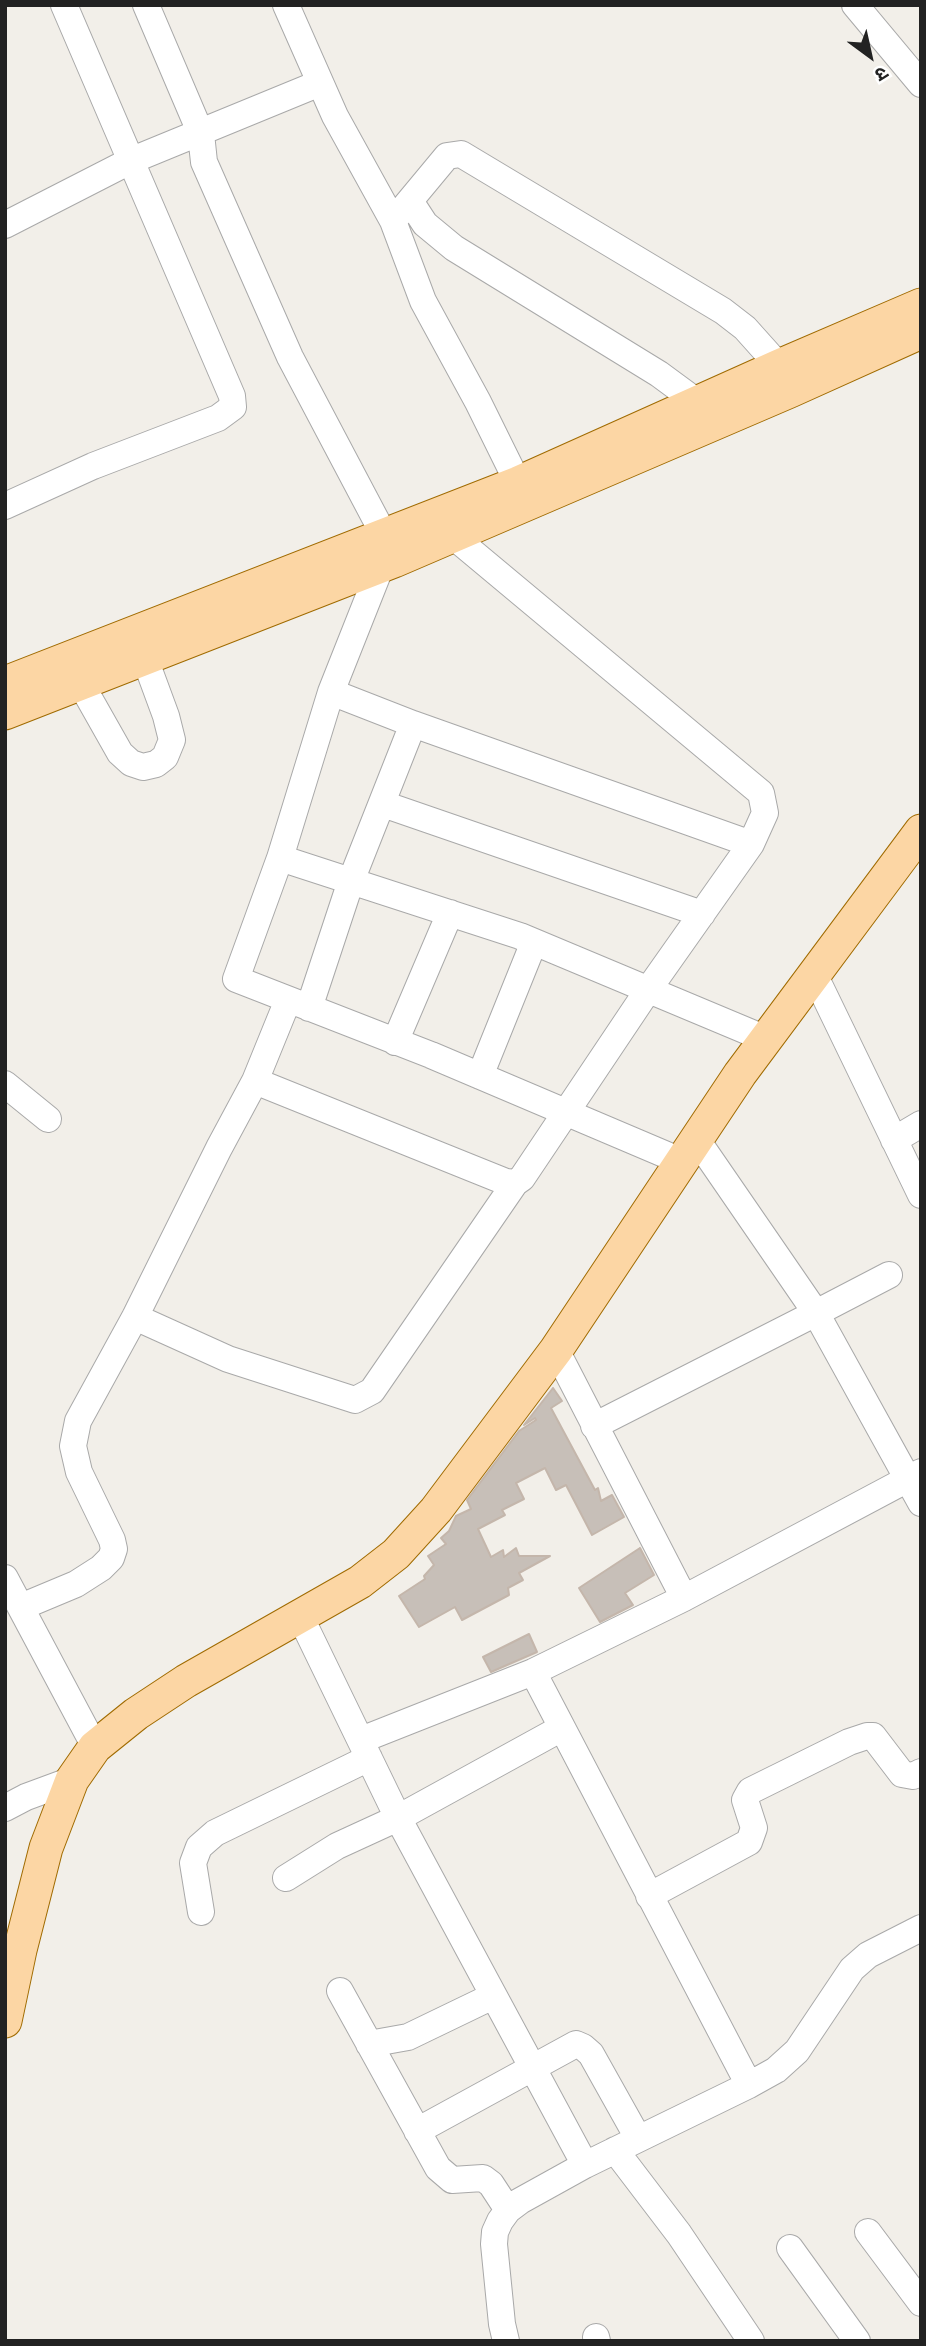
<!DOCTYPE html>
<meta charset="utf-8">
<style>
body{margin:0}
#map{position:relative;width:926px;height:2346px;overflow:hidden;background:#f2efe9;font-family:"Fira Sans","Noto Sans Devanagari",sans-serif}
canvas{display:block}
.frame{position:absolute;inset:0;border:7px solid #222;pointer-events:none}
.north{position:absolute;left:835px;top:21px;width:70px;height:70px;-webkit-text-stroke:5px #fff;paint-order:stroke;rotate:147deg;font-size:19px;font-weight:700;line-height:28px;text-align:center;color:#222}
.north::after{content:'';display:block;margin:auto;width:24px;height:32px;background:#222;clip-path:polygon(50% 0,100% 100%,50% 72%,0 100%)}
</style>
<div id="map">
<canvas width="926" height="2346"></canvas>
<div class="frame"></div>
<div class="north">उ</div>
</div>
<script>
const g = document.querySelector('canvas').getContext('2d');
g.lineJoin = 'round';
function fillPath(path, color) { g.fillStyle = color; g.fill(path, 'evenodd'); }
const toPath = rows => new Path2D(rows.map(r => 'M' + r).join(''));
function strokePath(path, color, width, dash) { g.strokeStyle = color; g.lineWidth = width; g.lineCap = dash ? 'butt' : 'round'; g.setLineDash(dash || []); g.stroke(path); }
const building = toPath([
 [553,1388,562,1401,551,1408,595,1490,598,1488,601,1501,612,1495,624,1517,592,1535,566,1485,556,1490,545,1468,516,1483,524,1499,502,1510,505,1515,478,1529,491,1557,503,1550,504,1557,516,1548,519,1556,550,1556,519,1573,523,1580,508,1588,509,1595,462,1620,455,1607,419,1627,399,1596,425,1579,424,1576,434,1565,428,1556,446,1544,441,1538,449,1531,456,1516,471,1509,467,1500,519,1431,536,1420,535,1418,524,1425,553,1388],
 [640,1548,654,1575,625,1593,633,1605,600,1622,579,1588,640,1548],
 [529,1634,537,1652,491,1672,483,1657,529,1634]
]);
const minor = toPath([
 [146,5,201,134,204,162,290,357,384,535],
 [286,5,335,116,393,221,423,301,478,402,518,483,524,502],
 [855,5,921,84],
 [410,201,425,224,454,248,659,374,697,402],
 [393,221,447,156,461,154,723,311,745,328,779,366],
 [5,225,130,161,320,83],
 [5,506,93,466,218,418,233,407,232,396,64,5],
 [381,566,331,692,280,858,520,936,766,1039],
 [81,684,120,753,131,763,143,767,156,764,165,757,172,740,166,716,145,659],
 [331,692,413,724,751,844],
 [383,804,702,914],
 [280,858,236,979,431,1055,683,1162],
 [814,974,921,1195],
 [288,1000,255,1081,506,1182,515,1183,522,1178,648,990,751,844,765,813,761,793,453,536],
 [309,1008,351,881,413,724],
 [395,1042,450,913],
 [480,1076,534,942],
 [5,1084,48,1119],
 [894,1140,921,1124],
 [889,1275,816,1313,921,1503],
 [135,1317,228,1359,355,1400,372,1391,515,1183],
 [556,1350,684,1598,921,1472],
 [594,1426,816,1313,697,1140],
 [5,1578,95,1747],
 [21,1607,76,1584,101,1568,111,1558,114,1549,112,1540,79,1472,73,1446,78,1421,135,1317,219,1148,255,1081],
 [301,1618,398,1818,585,2165,749,2085,776,2070,797,2051,852,1969,868,1955,921,1928],
 [533,1672,749,2085],
 [361,1740,533,1672,684,1598],
 [5,1808,26,1797,72,1780],
 [286,1878,337,1846,398,1818,560,1729],
 [649,1896,749,1842,754,1828,745,1800,750,1791,849,1742,867,1736,873,1736,902,1774,913,1776,921,1772],
 [201,1912,193,1863,199,1847,215,1833,369,1758],
 [340,1991,438,2168,452,2180,483,2178,491,2184,508,2210],
 [369,2044,408,2037,493,1996],
 [417,2131,576,2044,583,2047,591,2054,638,2138],
 [615,2150,679,2234,751,2341],
 [868,2232,921,2303],
 [790,2248,857,2341],
 [596,2337,597,2341],
 [506,2341,502,2324,494,2244,495,2232,500,2221,508,2210,520,2201,585,2165]
]);
const major = toPath([
 [5,683,518,483,779,366,921,305],
 [5,713,394,561,790,391,921,332],
 [5,2021,20,1950,46,1848,72,1780,95,1747,136,1714,186,1681,360,1582,396,1554,436,1510,556,1350,740,1074,921,831]
]);
fillPath(building, '#c7bfb8');
strokePath(building, '#c4b6ab', 2);
strokePath(minor, '#a9a9a9', 28);
strokePath(major, '#a06b00', 35);
strokePath(minor, '#fff', 26);
strokePath(major, '#fcd6a4', 33);
</script>
